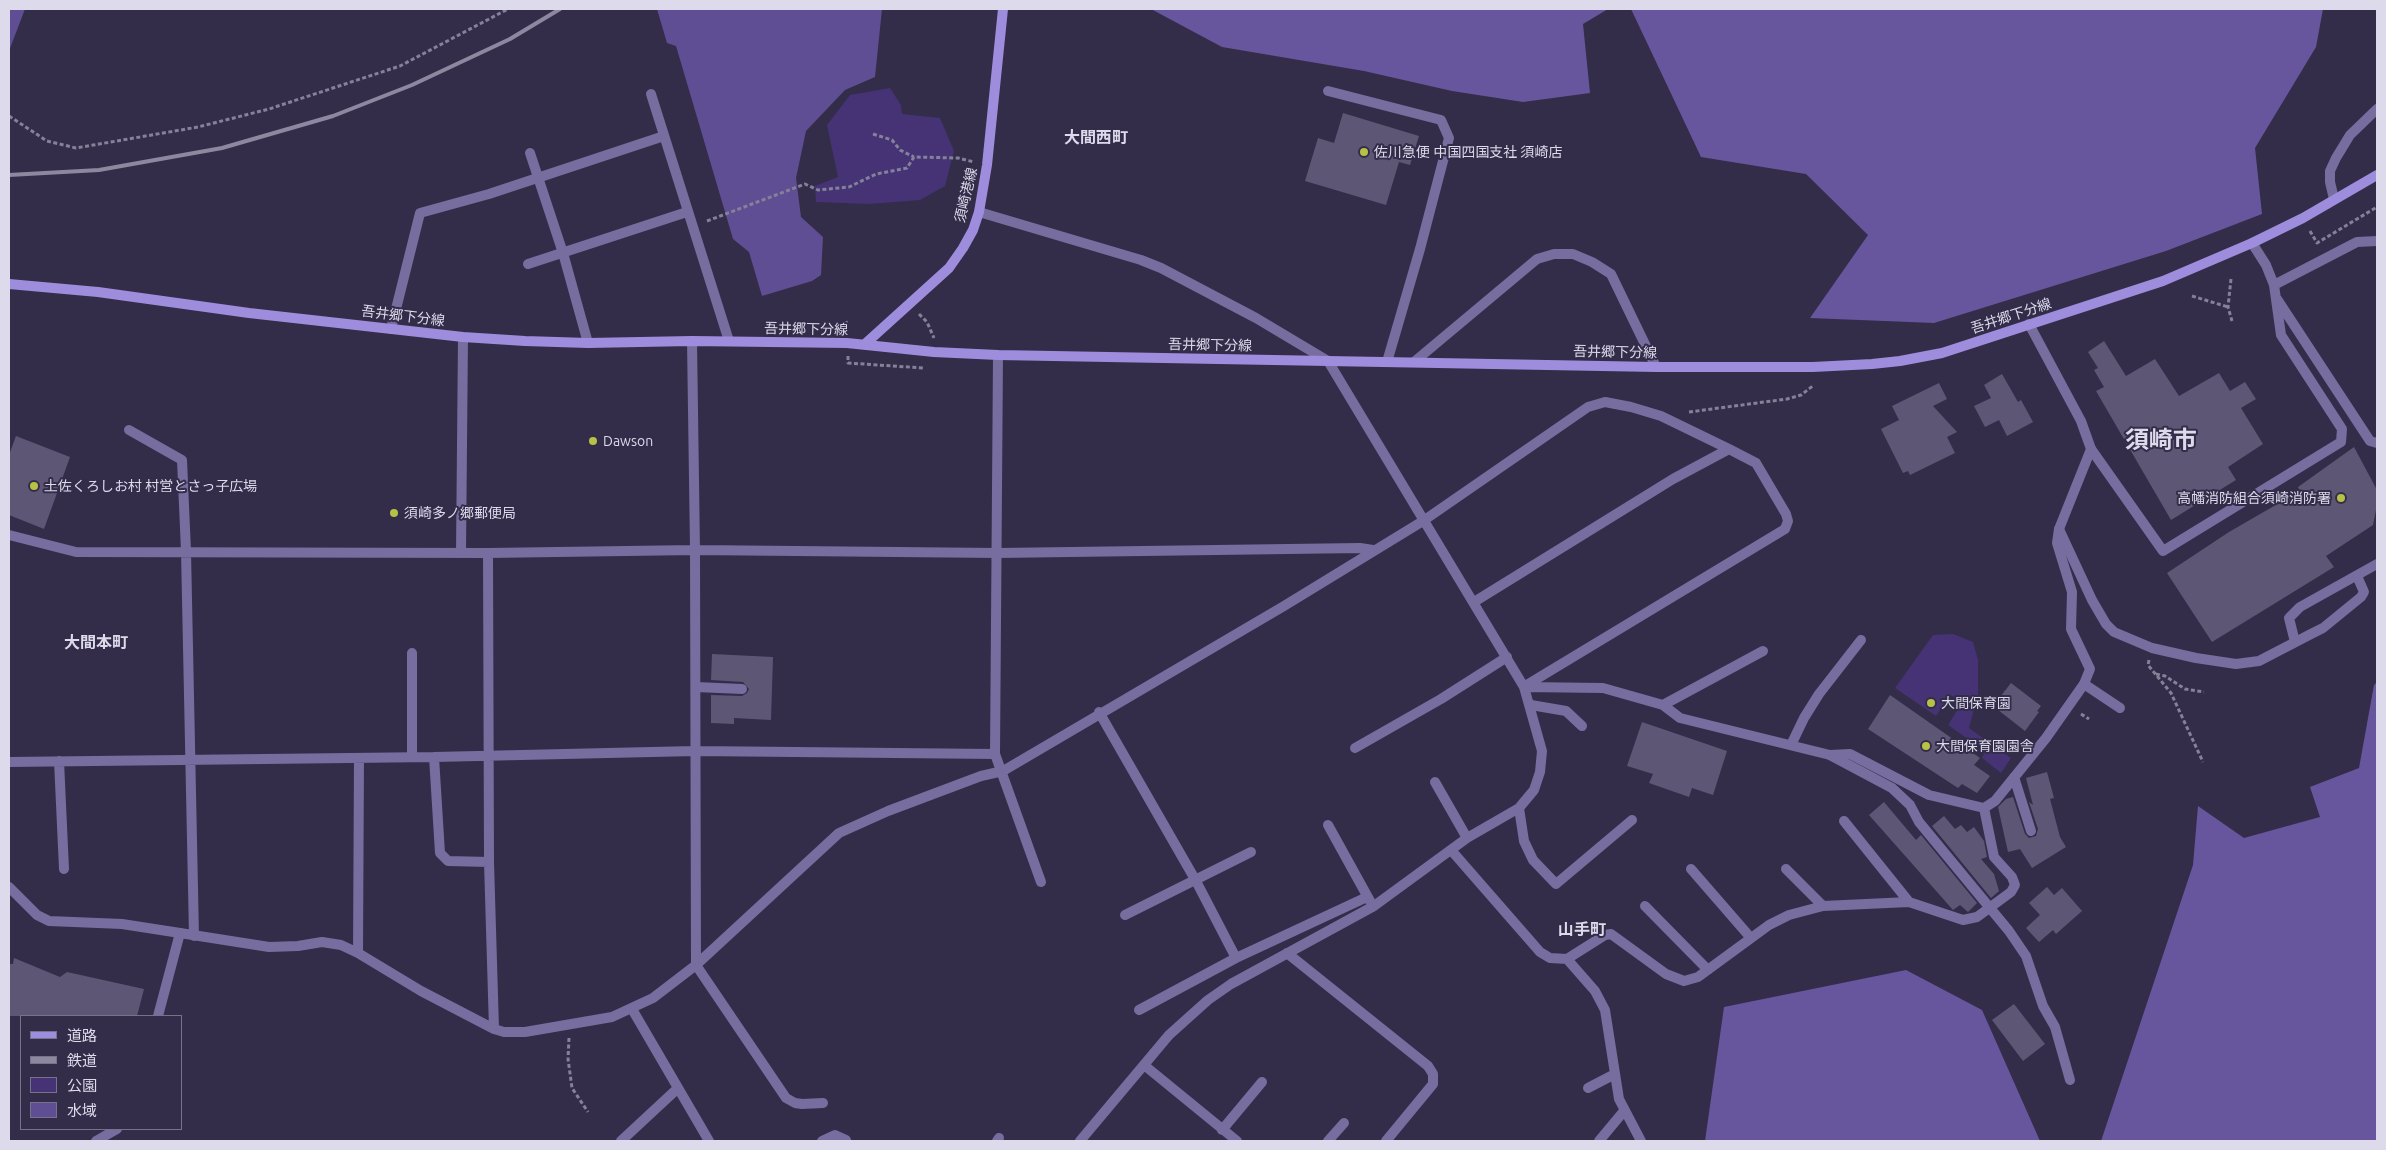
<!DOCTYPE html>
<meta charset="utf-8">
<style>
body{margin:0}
#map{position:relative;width:2386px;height:1150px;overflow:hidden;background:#332d49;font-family:Ubuntu,"Noto Sans JP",sans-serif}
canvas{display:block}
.frame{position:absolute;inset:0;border:10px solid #dddaec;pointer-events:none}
.legend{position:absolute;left:20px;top:1015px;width:162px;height:115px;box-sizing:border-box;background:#332d49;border:1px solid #77728a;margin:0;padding:6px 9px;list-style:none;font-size:15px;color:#dddaec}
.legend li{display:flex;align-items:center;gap:10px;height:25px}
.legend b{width:25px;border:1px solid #77728a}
</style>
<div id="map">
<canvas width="2386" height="1150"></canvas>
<div class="frame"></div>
<ul class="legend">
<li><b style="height:6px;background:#9e8ddc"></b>道路</li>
<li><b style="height:6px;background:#8d889f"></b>鉄道</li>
<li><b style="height:14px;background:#453375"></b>公園</li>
<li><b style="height:14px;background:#5f4e93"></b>水域</li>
</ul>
</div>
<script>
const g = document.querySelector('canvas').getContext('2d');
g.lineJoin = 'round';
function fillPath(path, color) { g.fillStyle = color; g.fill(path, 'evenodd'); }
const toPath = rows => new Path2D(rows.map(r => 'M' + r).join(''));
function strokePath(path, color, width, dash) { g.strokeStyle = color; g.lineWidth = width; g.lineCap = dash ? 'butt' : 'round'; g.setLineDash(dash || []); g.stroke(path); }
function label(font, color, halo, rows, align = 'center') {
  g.font = font + ' Ubuntu,"Noto Sans JP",sans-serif'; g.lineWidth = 4; g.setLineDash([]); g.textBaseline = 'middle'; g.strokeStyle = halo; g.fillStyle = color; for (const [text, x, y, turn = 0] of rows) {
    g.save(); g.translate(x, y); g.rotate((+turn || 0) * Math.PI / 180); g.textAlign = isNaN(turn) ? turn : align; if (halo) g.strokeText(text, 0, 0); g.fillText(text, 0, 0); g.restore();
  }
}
const green = toPath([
 [890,88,901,105,902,114,940,118,954,151,945,186,920,200,869,204,816,202,815,186,838,177,827,125,850,95],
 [1953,634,1973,642,1978,660,1978,694,1969,728,2011,758,2001,773,1982,758,1985,751,1948,725,1963,701,1950,695,1936,716,1895,688,1933,635]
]);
const forest = toPath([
 [1151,9,1608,9,1583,24,1590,93,1523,102,1452,91,1364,71,1222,47],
 [1631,9,2323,9,2316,47,2255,148,2262,214,2166,251,1934,323,1810,318,1868,235,1806,174,1701,157],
 [2377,682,2377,1141,2101,1141,2193,865,2198,806,2244,838,2320,817,2310,787,2359,768,2374,685],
 [1906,970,1982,1010,2040,1141,1705,1141,1724,1007]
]);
const water = toPath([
 [9,9,25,9,9,51],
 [657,9,882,9,875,77,845,90,806,131,796,178,801,217,823,237,821,275,812,281,762,296,749,252,733,239,676,46,667,43]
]);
const building = toPath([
 [1343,113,1419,136,1410,165,1399,162,1386,205,1305,181,1318,138,1334,143],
 [2104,341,2126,376,2155,359,2179,396,2219,373,2230,391,2245,382,2256,399,2241,408,2263,444,2228,467,2236,480,2171,520,2096,391,2104,387,2094,370,2098,368,2088,352],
 [2002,374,2018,402,2021,400,2033,422,2007,436,1999,420,1985,427,1974,406,1991,398,1984,385],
 [1939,383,1947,399,1933,406,1957,432,1947,437,1955,453,1910,475,1908,471,1903,473,1881,429,1899,420,1892,406],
 [16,436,70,457,44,529,9,515,9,455],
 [2354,447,2377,490,2377,505,2373,525,2326,556,2334,567,2212,642,2167,573,2229,532,2300,491,2298,487],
 [712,654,773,657,771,720,734,718,734,724,711,723,711,695,742,696,747,693,749,689,743,682,711,680],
 [2011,683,2041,706,2037,711,2039,712,2025,731,1993,706],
 [1890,695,1980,758,1974,765,1990,776,1977,793,1962,784,1958,788,1868,729],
 [1642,722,1727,751,1713,795,1692,788,1689,797,1649,783,1653,774,1627,766],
 [2047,772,2054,798,2050,799,2060,837,2066,847,2032,868,2020,849,2008,852,1998,807,2006,799,2013,797,2025,834,2029,838,2036,836,2038,829,2029,802,2033,805,2026,778],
 [1884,802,1916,840,1921,835,1977,903,1968,912,1960,905,1953,910,1869,815],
 [1944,816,1955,829,1961,825,1967,832,1974,827,1984,841,1987,857,1981,859,1994,874,1999,891,1991,898,1932,826],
 [2047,887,2054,895,2062,888,2082,911,2056,934,2053,930,2039,942,2026,928,2040,915,2029,903],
 [14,958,60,977,67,972,144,989,137,1016,9,1016,9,964,13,964],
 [2014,1004,2045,1044,2023,1061,1992,1020]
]);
const path = toPath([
 [9,116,47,141,76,148,198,127,269,109,400,66,508,9],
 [873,134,892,140,900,150,914,157],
 [707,221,805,184,818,190,849,187,876,174,907,168,914,157,958,158,974,162],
 [2310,231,2317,243,2377,207],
 [2231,279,2228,307,2232,321],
 [2192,296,2228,307],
 [919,314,927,322,934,338],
 [846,321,847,325],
 [848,356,848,363,923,368],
 [1689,412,1787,399,1801,395,1814,385],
 [2149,660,2148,665,2171,693,2203,762],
 [2156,674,2165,676,2185,689,2204,692],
 [2081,714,2089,719],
 [569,1038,568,1059,572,1088,588,1112]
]);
const lane = toPath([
 [1328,91,1441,120,1449,138,1420,249,1387,362],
 [528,264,687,212],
 [2274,285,2357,242,2377,241],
 [2277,299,2370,441,2377,443],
 [391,329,420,213,489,194,664,136],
 [2091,449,2163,551,2341,442,2342,429,2281,335,2274,285,2266,265,2252,243],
 [2059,529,2092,600,2106,624,2114,632,2152,648,2196,658,2236,664,2259,661,2311,634,2323,628,2361,597,2364,592,2357,576],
 [2295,642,2289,618,2300,607,2377,564],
 [2084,684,2120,708],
 [1531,705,1566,711,1582,726],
 [1830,755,1892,788,1910,805,1919,822,2009,931,2026,956,2043,1006,2055,1027,2070,1080],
 [412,757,412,653],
 [9,887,37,915,49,921,122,924,180,933],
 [1599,1141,1624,1111]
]);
const street = toPath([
 [651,94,729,341],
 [530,153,563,253,588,343],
 [2334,199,2330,182,2330,171,2336,158,2350,135,2377,109],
 [979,212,1141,260,1161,268,1256,318,1328,361,1524,687,1542,751,1540,772,1534,790,1519,808,1467,838,1374,906,1231,984,1208,1000,1169,1035,1080,1141],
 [692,341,695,550,696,965,786,1098,795,1103,802,1104,823,1103],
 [998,355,995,754,1041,882],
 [1414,362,1537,259,1554,254,1573,254,1592,262,1611,274,1656,367],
 [129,430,182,460,186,551,194,936],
 [9,535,76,552,488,553,695,550,998,553,1360,548,1373,550],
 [461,552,463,337],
 [488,553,489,862,494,1029],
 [1474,602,1673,479,1729,449,1756,463,1786,514,1788,521,1785,529,1525,686],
 [696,687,742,689],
 [1524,687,1603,688,1663,705,1680,718,1830,755,1850,754,1929,795,1984,808,1995,801,2046,738,2084,684,2090,669,2071,629,2072,592,2057,543,2059,529,2091,449,2081,421,2029,324],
 [1663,705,1763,651],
 [1099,712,1196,881,1236,958],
 [1791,745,1804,718,1819,694,1861,640],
 [1355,748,1441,699,1507,657],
 [434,757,440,853,448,861,489,862],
 [59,761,64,869],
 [9,762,434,757,695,751,995,754],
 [2014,777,2031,831],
 [1435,782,1467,838],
 [1519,808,1524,841,1533,860,1556,884,1632,820],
 [1844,821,1909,902],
 [1328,825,1370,901],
 [1451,850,1540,952,1550,958,1567,959,1595,991,1605,1010,1619,1099,1641,1141],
 [1691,869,1750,937],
 [1786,869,1823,906],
 [1645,906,1708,970],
 [1125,915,1251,852],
 [358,953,359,758],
 [1287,953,1428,1066,1433,1074,1433,1084,1386,1141],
 [1567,959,1605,935,1611,934,1666,974,1684,981,1698,977,1769,925,1789,915,1823,906,1909,902,1963,920,1977,917,2011,892,2015,885,2012,877,1994,857,1984,808],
 [632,1009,709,1141],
 [1139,1010,1236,958,1367,897],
 [158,1016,180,933,269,947,298,946,322,942,341,945,358,953,421,991,494,1029,504,1032,525,1032,612,1017,653,998,696,965,839,833,888,811,981,776,1003,771,1284,606,1423,521,1588,407,1605,402,1631,407,1661,416,1729,449],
 [1144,1065,1237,1141],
 [1588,1088,1615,1074],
 [1222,1130,1262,1082],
 [96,1141,117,1129],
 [621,1141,677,1089],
 [822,1141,835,1135,846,1140],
 [997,1141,999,1138],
 [1328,1141,1344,1123]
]);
const secondary = toPath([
 [9,284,98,292,249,313,463,337,525,341,588,343,692,341,847,343,934,352,998,355,1328,361,1656,367,1813,367,1872,364,1900,361,1942,353,2163,281,2252,243,2303,218,2377,175],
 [865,344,949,268,963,248,973,230,979,212,987,165,1003,9]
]);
const rail = toPath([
 [9,175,99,170,222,148,333,116,412,85,510,39,560,9]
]);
const markers = [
 [1364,152,5,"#b8c147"],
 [593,441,5,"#b8c147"],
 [34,486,5,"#b8c147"],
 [2341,498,5,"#b8c147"],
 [394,513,5,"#b8c147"],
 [1931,703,5,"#b8c147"],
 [1926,746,5,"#b8c147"]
];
const poiNames = [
 ["佐川急便 中国四国支社 須崎店",1374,152],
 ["Dawson",603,441],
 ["土佐くろしお村 村営とさっ子広場",44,486],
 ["高幡消防組合須崎消防署",2331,498,"right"],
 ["須崎多ノ郷郵便局",404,513],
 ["大間保育園",1941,703],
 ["大間保育園園舎",1936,746]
];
const streetNames = [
 ["須崎港線",966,195,-77],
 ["吾井郷下分線",403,316,7],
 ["吾井郷下分線",2011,316,-18],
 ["吾井郷下分線",806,329,1],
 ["吾井郷下分線",1210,345,1],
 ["吾井郷下分線",1615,352,1]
];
const quarterNames = [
 ["大間西町",1096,138],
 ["大間本町",96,643],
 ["山手町",1582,930]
];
const townNames = [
 ["須崎市",2161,440]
];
fillPath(green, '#453375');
fillPath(forest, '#67569d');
fillPath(water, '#5f4e93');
fillPath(building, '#5d5775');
strokePath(path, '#858198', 3, [4, 2.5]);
strokePath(lane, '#776d9f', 10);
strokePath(street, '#776d9f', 10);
strokePath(secondary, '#9e8ddc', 10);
strokePath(rail, '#8d889f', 4);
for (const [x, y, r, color] of markers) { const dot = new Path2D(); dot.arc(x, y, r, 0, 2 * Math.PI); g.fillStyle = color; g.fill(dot); strokePath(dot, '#332d49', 2); }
label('14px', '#dddaec', '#332d49', poiNames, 'left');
label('14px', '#dddaec', '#332d49', streetNames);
label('bold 16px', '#dddaec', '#332d49', quarterNames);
label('bold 24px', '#dddaec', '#332d49', townNames);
</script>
